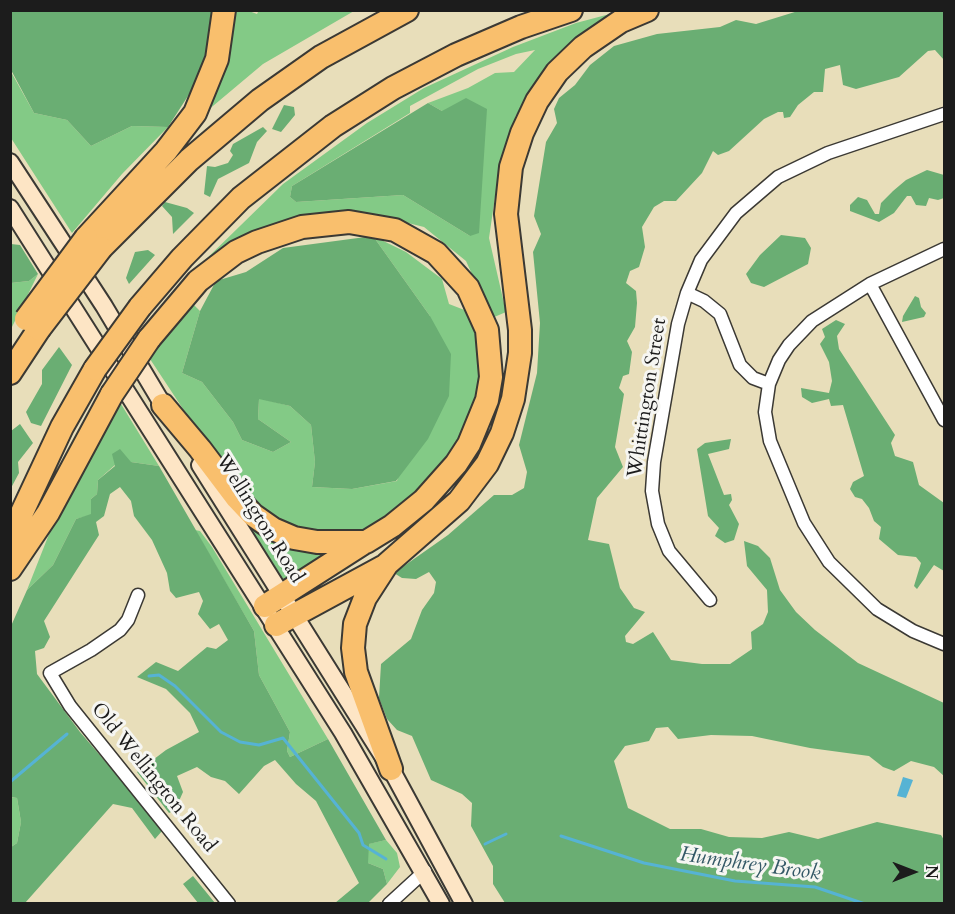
<!DOCTYPE html>
<style>
body{margin:0}
#map{position:relative;width:955px;height:914px;overflow:hidden;background:#e8deba;font-family:Cardo,serif}
canvas{display:block}
.frame{position:absolute;inset:0;border:12px solid #1c1c1c;pointer-events:none}
.north{position:absolute;left:883px;top:842px;width:60px;height:60px;-webkit-text-stroke:4px #f6f6f2;paint-order:stroke;rotate:90deg;font-size:16px;font-weight:700;line-height:24px;text-align:center;color:#1c1c1c}
.north::after{content:'';display:block;margin:auto;width:21px;height:27px;background:#1c1c1c;clip-path:polygon(50% 0,100% 100%,50% 72%,0 100%)}
</style>
<div id="map">
<canvas width="955" height="914"></canvas>
<div class="frame"></div>
<div class="north">N</div>
</div>
<script>
const g = document.querySelector('canvas').getContext('2d');
g.lineJoin = 'round';
function fillPath(path, color) { g.fillStyle = color; g.fill(path, 'evenodd'); }
const toPath = rows => new Path2D(rows.map(r => 'M' + r).join(''));
function strokePath(path, color, width, dash) { g.strokeStyle = color; g.lineWidth = width; g.lineCap = dash ? 'butt' : 'round'; g.setLineDash(dash || []); g.stroke(path); }
function label(font, color, halo, rows, align = 'center') {
  g.font = font + ' Cardo,serif'; g.lineWidth = 6; g.setLineDash([]); g.textBaseline = 'middle'; g.strokeStyle = halo; g.fillStyle = color; for (const [text, x, y, turn = 0] of rows) {
    g.save(); g.translate(x, y); g.rotate((+turn || 0) * Math.PI / 180); g.textAlign = isNaN(turn) ? turn : align; if (halo) g.strokeText(text, 0, 0); g.fillText(text, 0, 0); g.restore();
  }
}
const green = toPath([
 [259,10,354,11,263,64,207,111,231,11,249,11,257,14],
 [621,11,521,114,516,115,495,197,489,238,506,312,492,318,466,261,424,227,384,217,365,216,198,267,283,184,367,123,424,88,513,47,576,23],
 [535,50,514,72,495,73,468,88,428,103,442,111,470,236,403,195,296,202,290,197,292,186,410,113,410,106,478,69,516,54],
 [10,70,34,113,67,120,91,146,132,126,168,127,122,174,72,233,11,138],
 [373,236,406,252,442,279,449,304,467,311,475,334,484,378,457,452,398,513,355,535,321,537,262,516,222,468,150,359,191,302,200,311,182,373,202,382,233,422,242,440,273,452,291,442,258,419,259,398,290,406,311,425,315,462,312,487,352,489,397,481,430,316],
 [38,274,11,329,11,283,29,281],
 [121,404,159,466,131,462,115,465,98,480,97,494,91,499,91,515,76,519,53,565,27,590,53,524,102,431],
 [246,521,328,551,329,556,285,582],
 [195,530,200,531,212,547,328,739,290,757,287,751,290,732,259,675,254,631],
 [10,797,17,798,21,822,17,843,11,847],
 [386,840,397,853,400,867,387,884,383,869,368,863,368,844]
]);
const forest = toPath([
 [860,10,944,11,944,60,935,50,928,51,899,77,856,89,843,85,840,65,825,69,823,92,814,92,798,105,790,117,784,118,783,112,778,112,764,119,729,151,718,155,713,151,702,173,676,201,664,201,654,207,642,227,645,247,639,267,630,271,626,283,636,291,637,303,635,327,627,341,632,352,629,374,623,376,619,388,624,394,615,447,623,467,597,498,588,540,609,544,620,588,634,608,645,612,625,636,626,642,633,644,653,632,671,660,702,664,730,664,752,649,751,632,763,624,768,612,767,590,747,566,744,541,758,546,770,558,780,590,796,612,815,630,858,663,944,703,944,776,934,767,911,761,894,771,883,767,869,756,810,748,752,736,711,735,678,739,668,727,656,728,649,741,625,746,614,761,628,808,670,829,701,829,729,837,762,838,789,832,818,839,877,822,941,835,944,840,944,903,505,903,493,884,493,866,471,826,472,803,462,794,431,780,412,736,397,730,387,719,379,698,381,664,411,639,422,610,434,593,436,582,429,572,416,579,402,578,394,573,448,535,494,495,512,495,524,488,527,472,519,445,537,373,540,323,533,252,541,234,534,216,546,142,557,123,554,109,559,98,575,85,590,65,614,46,657,34,720,27,736,20,756,24,798,11],
 [10,11,212,11,207,52,197,82,168,127,132,126,91,146,67,120,34,113,11,70],
 [466,98,487,109,479,233,470,236,403,195,296,202,290,197,292,186,428,103,442,111],
 [284,105,294,107,295,115,281,132,272,129],
 [263,127,267,131,257,142,249,163,218,179,210,197,204,194,207,166,215,167,228,163,233,155,230,151,233,144],
 [927,170,944,175,944,198,938,200,929,198,926,206,916,205,911,196,907,196,894,213,879,222,850,211,850,205,858,197,867,200,875,214,879,214,881,203,893,191,906,180],
 [165,202,187,208,194,213,173,234,172,217,162,206],
 [781,235,805,238,811,248,808,264,764,287,751,283,746,274,760,255],
 [373,236,430,316,451,354,449,396,428,439,396,481,352,489,312,487,315,462,311,425,290,406,259,399,258,419,291,442,273,452,242,440,233,422,202,382,182,373,200,311,216,281,246,272,283,248],
 [11,244,20,245,38,274,29,281,11,283],
 [148,250,155,255,129,284,126,278,135,252],
 [915,296,919,298,921,307,926,313,924,317,902,322,903,316],
 [836,320,845,324,837,336,839,349,895,435,891,443,895,456,913,462,919,485,944,503,944,571,934,565,917,589,914,586,921,563,916,557,898,555,879,539,881,527,874,521,869,508,862,499,855,497,850,489,853,482,864,476,843,405,831,406,829,399,812,403,802,397,801,388,829,393,832,381,829,362,820,344,825,337,822,329],
 [59,347,72,365,41,426,31,423,26,412,42,384,42,370],
 [20,424,33,443,18,462,19,473,11,488,11,431],
 [731,439,729,449,708,454,724,495,731,494,732,500,729,505,739,524,734,540,725,543,715,536,719,528,708,516,697,449,705,443],
 [120,449,131,462,159,466,254,631,259,675,290,732,287,751,290,757,328,739,386,840,369,844,368,863,383,869,387,884,368,903,335,903,359,883,316,801,296,784,275,760,264,766,239,794,225,781,211,777,197,767,177,776,183,792,175,810,169,813,137,772,166,750,199,732,190,713,166,689,137,677,156,662,178,671,207,647,216,649,228,640,219,624,210,629,198,614,203,601,199,592,176,598,170,591,167,573,152,540,134,516,131,501,120,487,110,494,104,516,96,522,99,535,44,621,50,637,44,648,35,651,37,674,80,732,152,816,162,831,155,839,132,808,113,804,25,903,11,904,11,847,17,843,21,822,17,798,11,797,11,626,27,590,53,565,76,519,91,514,91,499,97,494,98,480,115,466,112,454],
 [193,876,215,903,198,903,183,884]
]);
const water = toPath([
 [903,777,913,780,906,798,897,796]
]);
const stream = toPath([
 [149,676,159,675,175,686,221,732,240,742,259,745,283,738,359,833,363,845,386,859],
 [10,782,67,734],
 [561,836,644,863,735,881,815,887,865,904],
 [485,844,506,834]
]);
const minor = toPath([
 [944,249,870,284,812,321,789,345,779,360,769,384,765,412,770,441,804,523,829,562,877,609,913,631,944,644],
 [870,284,944,420],
 [687,293,704,301,720,314,740,365,753,378,769,384],
 [138,595,128,620,120,630,91,650,50,673,70,706,229,904],
 [710,600,669,551,658,524,652,491,654,462,678,324,687,293,701,260,736,213,778,177,828,153,944,114],
 [389,904,425,871]
]);
const secondary = toPath([
 [10,162,104,306,169,415],
 [10,208,343,733,441,904],
 [200,465,391,769,464,904]
]);
const motorway = toPath([
 [86,238,166,151,195,113,217,59,224,10],
 [101,248,189,160,260,100,321,57,407,10],
 [140,307,182,258,241,198,333,126,393,88,456,55,521,27,571,10],
 [149,339,198,281,236,252,257,242,302,227,349,222,395,230,436,253,468,288,487,330,491,377,487,400,469,444,456,464,424,500,392,526,366,542,317,542,294,538,273,529,253,515,237,498,200,449,163,405],
 [10,373,39,329],
 [10,538,62,427,95,369],
 [10,569,48,513,112,394],
 [265,606,365,542],
 [276,625,383,567],
 [391,769,356,672,353,648,355,624,365,598,387,564,459,501,487,464,502,433,513,399,520,353,520,330,506,214,511,167,522,133,537,101,557,72,583,47,621,21,647,10]
]);
const motorwayBridge = toPath([
 [26,319,86,238],
 [39,329,101,248],
 [95,369,140,307],
 [112,394,149,339]
]);
const streetNames = [
 ["Whittington Street",648,398,-81],
 ["Wellington Road",259,519,58],
 ["Old Wellington Road",153,778,51]
];
const waterNames = [
 ["Humphrey Brook",750,865,8]
];
fillPath(green, '#83ca86');
fillPath(forest, '#6aae73');
fillPath(water, '#56b3d4');
strokePath(stream, '#56b3d4', 3);
strokePath(minor, '#3b3934', 15);
strokePath(secondary, '#3b3934', 20);
strokePath(motorway, '#3b3934', 26);
strokePath(minor, '#fff', 12);
strokePath(secondary, '#fde5c5', 16);
strokePath(motorway, '#f9bf6d', 22);
strokePath(motorwayBridge, '#3b3934', 26, []);
strokePath(motorwayBridge, '#f9bf6d', 22);
label('20px', '#1c1c1c', '#f6f6f2', streetNames);
label('italic 21px', '#335866', '#f6f6f2', waterNames);
</script>
